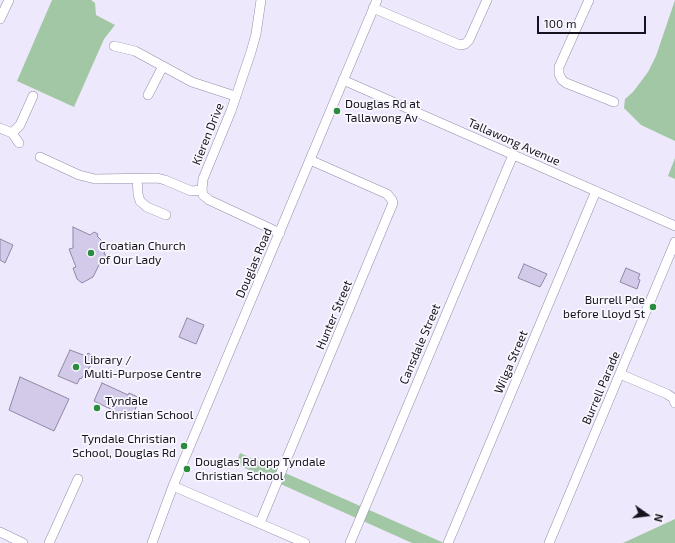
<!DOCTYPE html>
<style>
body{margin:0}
#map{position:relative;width:675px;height:543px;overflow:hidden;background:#eee8fc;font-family:"Exo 2",sans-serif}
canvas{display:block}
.north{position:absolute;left:627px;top:495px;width:40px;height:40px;-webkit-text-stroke:3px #faf8ff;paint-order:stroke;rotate:104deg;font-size:11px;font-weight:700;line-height:16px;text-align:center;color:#17131e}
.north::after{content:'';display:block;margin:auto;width:14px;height:18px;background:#17131e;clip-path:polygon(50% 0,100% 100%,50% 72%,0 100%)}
.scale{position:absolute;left:537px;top:16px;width:109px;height:18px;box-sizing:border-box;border:2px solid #17131e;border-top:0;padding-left:5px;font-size:12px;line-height:14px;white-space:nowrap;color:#17131e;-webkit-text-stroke:3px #faf8ff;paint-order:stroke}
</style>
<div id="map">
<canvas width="675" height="543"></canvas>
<div class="north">N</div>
<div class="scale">100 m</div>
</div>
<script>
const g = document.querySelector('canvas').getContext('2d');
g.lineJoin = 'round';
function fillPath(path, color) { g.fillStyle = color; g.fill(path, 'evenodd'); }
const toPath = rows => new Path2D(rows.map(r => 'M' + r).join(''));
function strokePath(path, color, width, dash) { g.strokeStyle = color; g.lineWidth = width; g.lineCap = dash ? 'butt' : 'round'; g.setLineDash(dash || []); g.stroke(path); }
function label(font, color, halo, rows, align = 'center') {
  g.font = font + ' "Exo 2",sans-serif'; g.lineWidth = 3.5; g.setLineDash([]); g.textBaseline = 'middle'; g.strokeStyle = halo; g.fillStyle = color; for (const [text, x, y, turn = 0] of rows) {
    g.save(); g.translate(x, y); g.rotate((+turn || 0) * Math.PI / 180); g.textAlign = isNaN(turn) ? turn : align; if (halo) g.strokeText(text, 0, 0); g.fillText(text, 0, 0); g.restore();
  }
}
const green = toPath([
 [52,0,91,0,95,3,96,15,115,25,104,39,74,107,17,81],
 [675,0,675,141,641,125,624,108,625,99,633,92,648,72,656,56],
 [675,158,675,179,668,176],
 [240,453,444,543,412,543,236,464],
 [675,519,675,543,623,543]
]);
const building = toPath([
 [73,227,90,235,94,232,98,234,97,236,107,246,104,254,106,255,106,260,100,263,93,277,82,283,77,279,73,268,76,267,69,249,73,248,73,227],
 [0,239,13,245,5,263,0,260,0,239],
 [524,264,547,274,540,287,518,278,524,264],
 [626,268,640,274,638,279,640,280,637,289,620,282,626,268],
 [187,318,204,325,196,344,179,337,187,318],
 [70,350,86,356,88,353,96,358,81,379,80,378,77,384,58,376,70,350],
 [20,377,69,399,54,431,9,410,20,377],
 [102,383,128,395,129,393,140,398,131,419,94,401,102,383]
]);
const minor = toPath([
 [261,0,256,34,251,52,231,111,203,179,202,190,203,195,209,200,280,233],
 [589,0,559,67,559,74,562,80,566,83,614,102],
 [373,8,460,45,465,44,469,40,487,0],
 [0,19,9,0],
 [114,46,135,51,192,82,235,96],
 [343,80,675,226],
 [148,95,163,66],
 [0,128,12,133,19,143],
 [12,133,20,125,33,96],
 [40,157,79,175,95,179,157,178,165,180,191,191,202,190],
 [137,179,138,194,140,201,147,207,166,215],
 [620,374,667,394,673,398,675,403],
 [173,486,305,543],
 [260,523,393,203,392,200,387,194,310,160],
 [0,532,23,543],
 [49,543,78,479],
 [152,543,173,486,377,0],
 [350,543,513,155],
 [448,543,596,191],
 [549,543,675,242]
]);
const markers = [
 [337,111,4,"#2b8b3e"],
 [91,253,4,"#2b8b3e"],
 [653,307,4,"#2b8b3e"],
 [76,367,4,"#2b8b3e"],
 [97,408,4,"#2b8b3e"],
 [184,446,4,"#2b8b3e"],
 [187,469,4,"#2b8b3e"]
];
const poiNames = [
 ["Douglas Rd at",345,104],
 ["Tallawong Av",345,118],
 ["Croatian Church",99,246],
 ["of Our Lady",99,260],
 ["Burrell Pde",645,300,"right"],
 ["before Lloyd St",645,314,"right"],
 ["Library /",84,360],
 ["Multi-Purpose Centre",84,374],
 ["Tyndale",105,401],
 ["Christian School",105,415],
 ["Tyndale Christian",176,439,"right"],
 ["School, Douglas Rd",176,453,"right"],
 ["Douglas Rd opp Tyndale",195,462],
 ["Christian School",195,476]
];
const streetNames = [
 ["Kieren Drive",208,134,-68],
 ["Tallawong Avenue",514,142,24],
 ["Douglas Road",254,263,-67],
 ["Hunter Street",334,315,-67],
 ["Cansdale Street",420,344,-67],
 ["Wilga Street",511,362,-67],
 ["Burrell Parade",601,388,-67]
];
fillPath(green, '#a1c7a4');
fillPath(building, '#d3caea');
strokePath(building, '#9087a5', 1);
strokePath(minor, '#948ba9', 10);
strokePath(minor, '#fff', 9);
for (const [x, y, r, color] of markers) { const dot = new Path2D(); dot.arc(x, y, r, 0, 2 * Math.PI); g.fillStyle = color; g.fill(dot); strokePath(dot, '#faf8ff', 1.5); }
label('12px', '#17131e', '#faf8ff', poiNames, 'left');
label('12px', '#17131e', '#faf8ff', streetNames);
</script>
